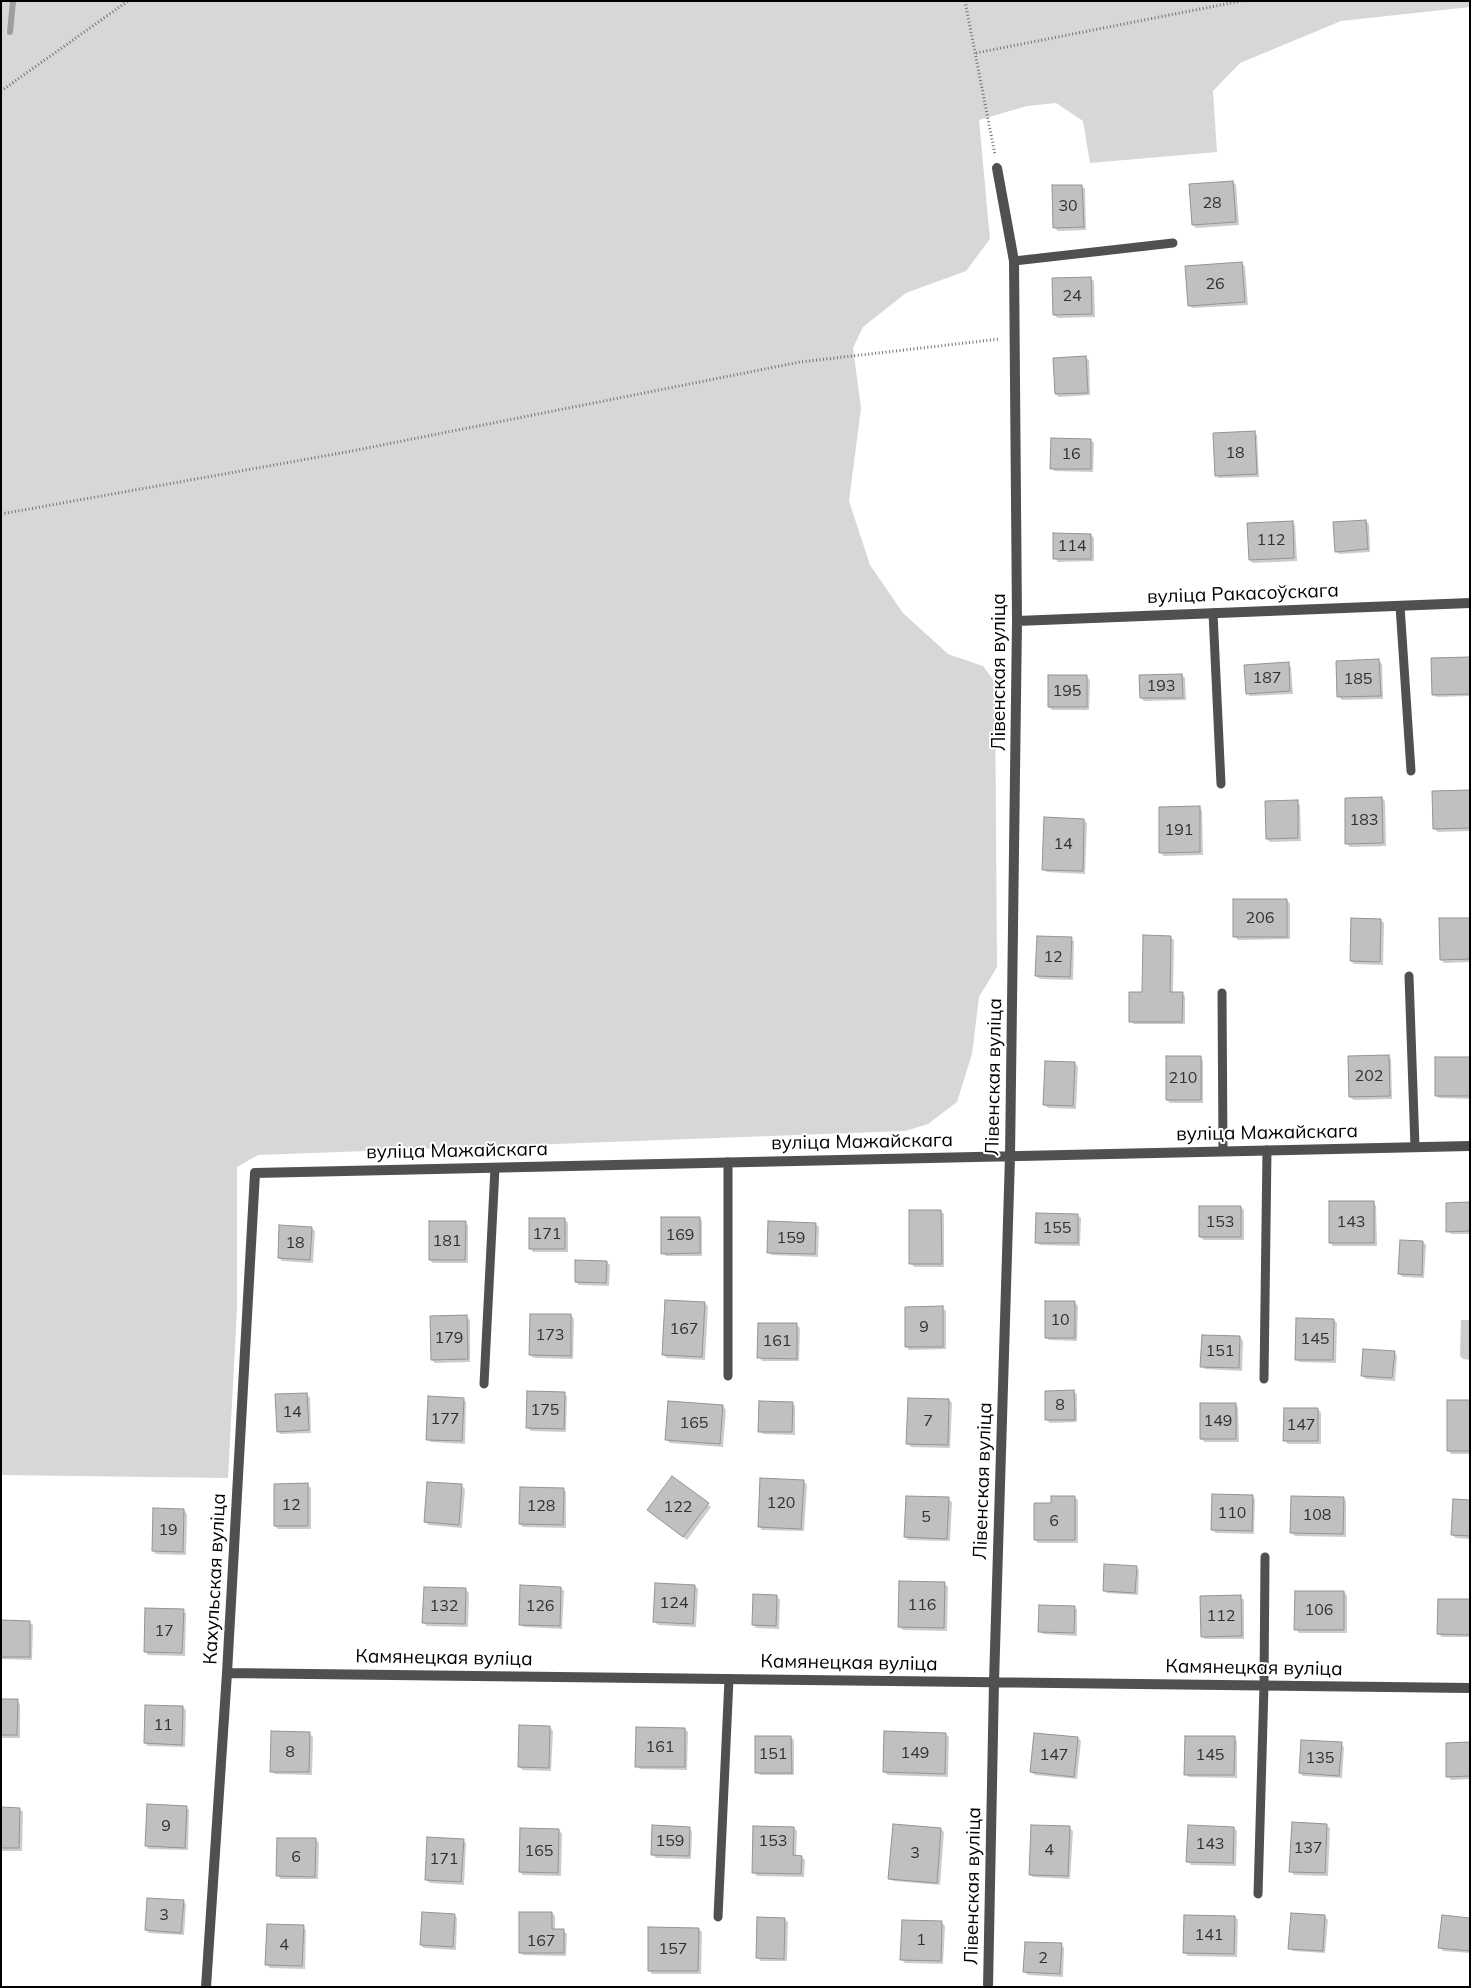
<!DOCTYPE html>
<meta charset="utf-8">
<style>
body{margin:0}
#map{position:relative;width:1471px;height:1988px;overflow:hidden;background:#fff;font-family:Mulish,sans-serif}
canvas{display:block}
.frame{position:absolute;inset:0;border:2px solid #000;pointer-events:none}
</style>
<div id="map">
<canvas width="1471" height="1988"></canvas>
<div class="frame"></div>
</div>
<script>
const g = document.querySelector('canvas').getContext('2d');
g.lineJoin = 'round';
function fillPath(path, color) { g.fillStyle = color; g.fill(path, 'evenodd'); }
const toPath = rows => new Path2D(rows.map(r => 'M' + r).join(''));
function strokePath(path, color, width, dash) { g.strokeStyle = color; g.lineWidth = width; g.lineCap = dash ? 'butt' : 'round'; g.setLineDash(dash || []); g.stroke(path); }
function label(font, color, halo, rows, align = 'center') {
  g.font = font + ' Mulish,sans-serif'; g.lineWidth = 4; g.setLineDash([]); g.textBaseline = 'middle'; g.strokeStyle = halo; g.fillStyle = color; for (const [text, x, y, turn = 0] of rows) {
    g.save(); g.translate(x, y); g.rotate((+turn || 0) * Math.PI / 180); g.textAlign = isNaN(turn) ? turn : align; if (halo) g.strokeText(text, 0, 0); g.fillText(text, 0, 0); g.restore();
  }
}
const green = toPath([
 [1,1,1470,1,1470,7,1341,21,1240,63,1213,91,1217,152,1090,163,1083,121,1056,103,1027,106,979,120,990,239,966,271,906,293,863,327,853,348,861,408,849,501,870,565,903,613,948,654,983,666,995,682,997,967,979,997,972,1054,957,1102,928,1124,905,1131,258,1155,237,1167,237,1309,228,1478,1,1475]
]);
const shadow = toPath([
 [1233,182,1236,185,1239,225,1196,228,1193,225],
 [1082,186,1085,189,1086,230,1058,231,1054,227],
 [1242,263,1245,267,1248,305,1192,308,1189,305],
 [1090,278,1094,281,1095,317,1058,318,1054,315],
 [1085,357,1089,360,1090,395,1059,397,1056,394],
 [1254,432,1257,435,1259,477,1219,478,1216,475],
 [1091,440,1094,443,1093,472,1055,471,1051,468],
 [1366,521,1369,524,1370,552,1339,554,1336,551],
 [1292,522,1295,525,1297,561,1253,563,1250,560],
 [1091,535,1094,538,1094,561,1058,562,1055,558],
 [1470,659,1470,696,1437,697,1433,694],
 [1379,661,1382,664,1383,699,1342,700,1339,697],
 [1288,664,1291,667,1293,694,1250,696,1247,693],
 [1182,675,1185,678,1186,700,1144,701,1141,698],
 [1086,676,1090,680,1089,710,1052,710,1049,707],
 [1470,792,1470,831,1438,832,1434,829],
 [1382,798,1385,801,1386,846,1350,847,1346,843],
 [1297,802,1300,805,1301,841,1270,842,1267,839],
 [1199,807,1202,811,1203,855,1164,856,1161,853],
 [1084,820,1087,823,1085,874,1047,872,1043,869],
 [1287,900,1290,904,1290,939,1238,940,1234,936],
 [1470,919,1470,962,1444,963,1441,959],
 [1380,920,1384,923,1383,965,1354,964,1351,961],
 [1170,937,1174,940,1173,993,1182,993,1185,996,1185,1024,1134,1024,1130,1021],
 [1071,939,1074,942,1073,980,1040,979,1036,976],
 [1388,1056,1391,1059,1392,1099,1354,1100,1350,1097],
 [1200,1057,1203,1060,1203,1103,1170,1103,1167,1100],
 [1470,1058,1470,1099,1439,1098,1436,1095],
 [1075,1063,1078,1067,1076,1109,1048,1108,1044,1104],
 [1373,1202,1376,1206,1377,1246,1333,1246,1330,1243],
 [1470,1203,1470,1234,1451,1234,1448,1231],
 [1241,1207,1244,1210,1244,1240,1204,1240,1200,1237],
 [941,1211,944,1214,944,1267,914,1267,911,1263],
 [1077,1215,1081,1218,1080,1246,1040,1245,1037,1242],
 [699,1218,702,1221,702,1256,666,1256,663,1253],
 [565,1220,568,1223,568,1252,533,1252,530,1248],
 [465,1222,468,1226,468,1263,433,1263,430,1260],
 [815,1224,819,1227,818,1257,772,1255,768,1252],
 [311,1228,315,1231,313,1263,282,1261,279,1258],
 [1423,1242,1426,1245,1424,1278,1403,1277,1399,1274],
 [607,1262,610,1265,609,1286,579,1285,576,1282],
 [704,1303,708,1306,705,1360,667,1358,664,1355],
 [1075,1303,1078,1306,1077,1341,1049,1340,1046,1337],
 [943,1308,946,1311,946,1349,909,1350,906,1346],
 [571,1315,574,1319,573,1359,534,1358,530,1355],
 [467,1317,470,1320,470,1362,435,1363,432,1360],
 [1334,1320,1337,1323,1336,1363,1299,1362,1296,1359],
 [1461,1320,1470,1320,1470,1360,1463,1359,1460,1356],
 [797,1325,800,1328,799,1361,762,1361,759,1357],
 [1240,1337,1243,1341,1242,1371,1205,1369,1202,1366],
 [1394,1352,1397,1356,1395,1381,1366,1379,1362,1376],
 [1074,1391,1077,1395,1077,1422,1050,1423,1047,1420],
 [564,1393,567,1397,566,1432,531,1431,527,1427],
 [307,1394,310,1398,311,1433,281,1434,278,1431],
 [463,1399,466,1402,465,1444,431,1442,428,1439],
 [949,1400,952,1403,950,1448,911,1447,908,1443],
 [1470,1401,1470,1454,1451,1454,1448,1450],
 [792,1403,795,1406,795,1435,763,1434,760,1431],
 [1235,1404,1238,1407,1239,1442,1205,1442,1201,1439],
 [723,1406,726,1410,723,1447,670,1443,666,1439],
 [1318,1409,1321,1413,1321,1444,1288,1444,1285,1441],
 [673,1477,711,1507,687,1540,651,1513],
 [804,1481,807,1485,804,1531,762,1530,759,1526],
 [308,1485,311,1488,311,1529,278,1529,275,1526],
 [462,1486,465,1489,462,1528,429,1525,425,1522],
 [563,1489,566,1492,566,1528,523,1527,520,1524],
 [1252,1496,1255,1499,1254,1534,1216,1533,1212,1530],
 [1074,1497,1078,1500,1078,1543,1038,1543,1035,1540,1052,1504],
 [1343,1498,1346,1501,1346,1537,1295,1536,1292,1533],
 [948,1499,952,1502,950,1541,908,1540,905,1536],
 [1470,1502,1470,1539,1456,1538,1452,1535],
 [184,1510,187,1514,186,1555,156,1554,153,1551],
 [1136,1567,1139,1570,1138,1595,1107,1593,1104,1590],
 [945,1584,948,1587,947,1631,903,1630,899,1627],
 [695,1586,698,1589,696,1627,658,1625,655,1622],
 [561,1588,564,1591,562,1629,524,1627,520,1624],
 [465,1589,469,1593,468,1627,427,1626,424,1623],
 [1344,1592,1347,1596,1347,1633,1299,1633,1296,1629],
 [777,1596,780,1600,779,1629,756,1628,753,1624],
 [1241,1597,1244,1600,1244,1639,1205,1639,1202,1636],
 [1470,1600,1470,1637,1442,1637,1438,1634],
 [1074,1607,1077,1610,1077,1636,1043,1634,1040,1631],
 [183,1610,186,1614,185,1656,148,1655,145,1651],
 [1,1622,29,1622,33,1625,32,1660,1,1659],
 [1,1700,17,1701,20,1704,20,1738,1,1738],
 [183,1707,186,1710,185,1747,148,1746,145,1743],
 [550,1727,553,1731,551,1771,523,1770,519,1767],
 [685,1729,688,1732,687,1770,640,1769,637,1766],
 [309,1734,313,1737,312,1775,275,1774,271,1771],
 [946,1734,949,1737,948,1777,888,1775,884,1772],
 [791,1737,794,1740,794,1775,760,1775,756,1772],
 [1234,1737,1237,1741,1237,1778,1189,1777,1186,1774],
 [1078,1738,1081,1741,1077,1779,1035,1775,1031,1772],
 [1341,1744,1344,1747,1342,1778,1303,1776,1300,1773],
 [1470,1744,1470,1779,1451,1780,1448,1776],
 [186,1807,189,1810,188,1850,149,1849,146,1846],
 [1,1808,19,1809,23,1812,22,1851,1,1851],
 [1326,1825,1330,1828,1328,1876,1294,1875,1291,1871],
 [689,1828,692,1832,691,1859,656,1858,652,1854],
 [794,1828,797,1831,796,1857,801,1857,805,1860,804,1877,757,1876,753,1872],
 [1069,1828,1073,1831,1070,1879,1033,1877,1030,1874],
 [1234,1828,1237,1831,1236,1866,1191,1865,1188,1861],
 [941,1829,944,1832,940,1885,893,1881,890,1878],
 [559,1830,562,1834,561,1876,523,1875,520,1872],
 [316,1839,319,1843,318,1879,281,1879,278,1876],
 [463,1840,466,1843,464,1885,430,1883,426,1880],
 [183,1901,186,1904,184,1935,149,1933,146,1930],
 [552,1913,555,1916,555,1931,564,1931,567,1934,566,1956,523,1955,520,1952],
 [454,1915,457,1918,456,1950,424,1948,421,1945],
 [1325,1916,1328,1920,1325,1953,1293,1951,1290,1948],
 [1235,1917,1238,1920,1237,1957,1188,1956,1185,1953],
 [784,1919,788,1922,787,1961,761,1961,758,1958],
 [1470,1919,1470,1953,1443,1951,1440,1947],
 [941,1922,945,1926,943,1964,905,1963,902,1959],
 [303,1927,306,1930,305,1969,270,1968,267,1965],
 [698,1929,702,1932,701,1974,652,1974,649,1970],
 [1061,1945,1064,1948,1063,1977,1028,1975,1025,1972]
]);
const stream = toPath([
 [10,32,13,1]
]);
const building = toPath([
 [1233,181,1236,222,1192,225,1189,184,1233,181],
 [1052,185,1082,185,1084,227,1053,228,1052,185],
 [1242,262,1245,302,1188,306,1185,266,1242,262],
 [1091,277,1092,314,1053,315,1052,278,1091,277],
 [1086,356,1088,393,1055,394,1053,358,1086,356],
 [1255,431,1257,474,1215,476,1213,433,1255,431],
 [1051,438,1091,439,1091,469,1050,469,1051,438],
 [1366,520,1368,549,1335,552,1333,522,1366,520],
 [1293,521,1294,558,1249,560,1247,523,1293,521],
 [1053,533,1091,534,1091,559,1053,559,1053,533],
 [1470,657,1470,694,1432,695,1431,658,1470,657],
 [1379,659,1381,696,1337,697,1336,661,1379,659],
 [1289,662,1290,691,1246,694,1244,665,1289,662],
 [1182,674,1183,698,1140,698,1139,675,1182,674],
 [1048,675,1087,675,1087,707,1048,707,1048,675],
 [1470,790,1470,828,1433,829,1432,791,1470,790],
 [1382,797,1383,843,1345,844,1345,798,1382,797],
 [1298,800,1298,838,1266,839,1265,801,1298,800],
 [1200,806,1200,852,1159,853,1159,807,1200,806],
 [1044,817,1084,819,1083,871,1042,870,1044,817],
 [1233,899,1287,899,1287,937,1233,937,1233,899],
 [1351,918,1381,919,1380,962,1350,961,1351,918],
 [1439,918,1470,918,1470,959,1440,960,1439,918],
 [1143,935,1171,936,1170,992,1183,992,1182,1022,1129,1022,1129,992,1142,992,1143,935],
 [1037,936,1072,937,1070,977,1035,976,1037,936],
 [1389,1055,1390,1096,1349,1097,1348,1056,1389,1055],
 [1166,1056,1201,1056,1201,1100,1166,1100,1166,1056],
 [1435,1057,1470,1057,1470,1096,1435,1096,1435,1057],
 [1045,1061,1075,1062,1073,1106,1043,1105,1045,1061],
 [1329,1201,1374,1201,1374,1243,1329,1243,1329,1201],
 [1470,1202,1470,1231,1446,1232,1446,1203,1470,1202],
 [1199,1206,1241,1206,1241,1237,1199,1237,1199,1206],
 [909,1210,941,1210,942,1264,909,1264,909,1210],
 [1036,1213,1078,1214,1078,1243,1035,1243,1036,1213],
 [661,1217,700,1217,700,1253,661,1254,661,1217],
 [529,1218,565,1218,565,1249,529,1249,529,1218],
 [429,1221,466,1221,465,1260,429,1260,429,1221],
 [768,1221,816,1223,815,1254,767,1253,768,1221],
 [279,1225,312,1227,310,1260,278,1258,279,1225],
 [1400,1240,1423,1241,1422,1275,1398,1274,1400,1240],
 [575,1260,607,1261,606,1283,575,1282,575,1260],
 [665,1300,705,1302,702,1357,662,1355,665,1300],
 [1045,1301,1075,1301,1075,1338,1045,1338,1045,1301],
 [943,1306,943,1347,905,1347,905,1307,943,1306],
 [530,1314,571,1314,571,1356,529,1355,530,1314],
 [467,1315,468,1359,431,1360,430,1316,467,1315],
 [1296,1318,1334,1319,1333,1360,1295,1360,1296,1318],
 [758,1323,797,1323,797,1359,757,1358,758,1323],
 [1202,1335,1240,1336,1239,1368,1200,1367,1202,1335],
 [1363,1349,1395,1351,1392,1378,1361,1376,1363,1349],
 [1074,1390,1075,1420,1045,1420,1045,1391,1074,1390],
 [527,1391,565,1392,564,1429,526,1428,527,1391],
 [307,1393,309,1430,277,1432,275,1394,307,1393],
 [428,1396,464,1398,462,1441,426,1440,428,1396],
 [908,1398,949,1399,948,1445,906,1444,908,1398],
 [1447,1400,1470,1400,1470,1451,1447,1451,1447,1400],
 [668,1401,723,1405,720,1444,665,1440,668,1401],
 [759,1401,793,1402,792,1432,758,1432,759,1401],
 [1200,1403,1236,1403,1236,1439,1200,1439,1200,1403],
 [1284,1408,1318,1408,1318,1441,1283,1441,1284,1408],
 [672,1476,709,1503,683,1537,647,1510,672,1476],
 [760,1478,804,1480,801,1529,758,1527,760,1478],
 [427,1482,462,1484,459,1525,424,1522,427,1482],
 [308,1483,308,1526,274,1526,274,1484,308,1483],
 [520,1487,564,1488,563,1525,519,1524,520,1487],
 [1212,1494,1253,1495,1252,1531,1211,1530,1212,1494],
 [906,1496,949,1497,947,1539,904,1537,906,1496],
 [1051,1496,1075,1496,1075,1540,1034,1540,1034,1503,1051,1503,1051,1496],
 [1291,1496,1344,1497,1343,1534,1290,1533,1291,1496],
 [1453,1499,1470,1500,1470,1536,1451,1535,1453,1499],
 [153,1508,184,1509,183,1552,152,1551,153,1508],
 [1104,1564,1137,1566,1135,1593,1103,1591,1104,1564],
 [899,1581,945,1582,944,1628,898,1627,899,1581],
 [655,1583,695,1585,693,1624,653,1622,655,1583],
 [520,1585,561,1587,560,1626,519,1625,520,1585],
 [424,1587,466,1588,465,1624,422,1623,424,1587],
 [1295,1591,1344,1591,1344,1630,1294,1630,1295,1591],
 [753,1594,777,1595,776,1626,752,1625,753,1594],
 [1241,1595,1242,1636,1201,1637,1200,1596,1241,1595],
 [1438,1599,1470,1599,1470,1635,1437,1634,1438,1599],
 [1039,1605,1075,1606,1074,1633,1038,1632,1039,1605],
 [145,1608,184,1609,182,1653,144,1652,145,1608],
 [1,1620,30,1621,30,1657,1,1657,1,1620],
 [1,1699,18,1699,17,1735,1,1735,1,1699],
 [145,1705,183,1706,182,1745,144,1743,145,1705],
 [519,1725,550,1726,549,1768,518,1767,519,1725],
 [636,1727,685,1728,685,1767,635,1767,636,1727],
 [271,1731,310,1732,309,1772,270,1772,271,1731],
 [884,1731,946,1733,945,1774,883,1772,884,1731],
 [1034,1733,1078,1737,1074,1777,1030,1772,1034,1733],
 [755,1736,791,1736,792,1773,755,1773,755,1736],
 [1185,1736,1235,1736,1234,1775,1184,1775,1185,1736],
 [1301,1740,1342,1742,1339,1776,1299,1773,1301,1740],
 [1470,1742,1470,1776,1446,1777,1446,1743,1470,1742],
 [147,1804,187,1806,185,1848,145,1846,147,1804],
 [1,1807,20,1808,19,1848,1,1848,1,1807],
 [1292,1822,1327,1824,1325,1873,1289,1872,1292,1822],
 [893,1824,941,1828,937,1883,888,1879,893,1824],
 [652,1825,690,1827,689,1856,651,1855,652,1825],
 [1031,1825,1070,1826,1068,1876,1029,1875,1031,1825],
 [1188,1825,1234,1827,1233,1863,1186,1862,1188,1825],
 [753,1826,794,1827,793,1855,802,1856,801,1874,752,1873,753,1826],
 [520,1828,559,1829,558,1873,519,1872,520,1828],
 [427,1837,464,1839,461,1882,425,1880,427,1837],
 [277,1838,316,1838,315,1877,276,1876,277,1838],
 [147,1898,184,1900,181,1933,145,1930,147,1898],
 [422,1912,455,1914,453,1947,420,1945,422,1912],
 [519,1912,552,1912,552,1929,564,1929,564,1953,519,1953,519,1912],
 [1291,1913,1325,1915,1323,1951,1288,1949,1291,1913],
 [1184,1915,1235,1916,1234,1954,1183,1953,1184,1915],
 [1442,1915,1470,1918,1470,1951,1438,1948,1442,1915],
 [757,1917,785,1918,784,1959,756,1958,757,1917],
 [902,1920,942,1921,941,1961,900,1960,902,1920],
 [267,1924,304,1925,302,1966,265,1965,267,1924],
 [648,1927,699,1928,698,1971,648,1971,648,1927],
 [1025,1942,1062,1943,1060,1974,1023,1972,1025,1942]
]);
const path = toPath([
 [965,1,995,155],
 [976,53,1241,1],
 [1,91,128,1],
 [1,514,352,451,800,362,1000,339]
]);
const lane = toPath([
 [1014,261,1173,243],
 [1400,606,1411,771],
 [1213,613,1221,784],
 [1409,976,1415,1147],
 [1222,993,1223,1151],
 [728,1376,728,1162],
 [1264,1379,1267,1150],
 [484,1384,495,1168],
 [1258,1894,1264,1686,1265,1557],
 [718,1917,729,1679]
]);
const street = toPath([
 [1017,621,1470,603],
 [227,1673,1470,1688],
 [206,1987,227,1673,255,1173,1470,1146],
 [988,1987,994,1682,1010,1156,1017,621,1014,261,997,168]
]);
const numberNames = [
 ["28",1212,203],
 ["30",1068,206],
 ["26",1215,284],
 ["24",1072,296],
 ["18",1235,453],
 ["16",1071,454],
 ["112",1271,540],
 ["114",1072,546],
 ["187",1267,678],
 ["185",1358,679],
 ["193",1161,686],
 ["195",1067,691],
 ["183",1364,820],
 ["191",1179,830],
 ["14",1063,844],
 ["206",1260,918],
 ["12",1053,957],
 ["202",1369,1076],
 ["210",1183,1078],
 ["153",1220,1222],
 ["143",1351,1222],
 ["155",1057,1228],
 ["171",547,1234],
 ["169",680,1235],
 ["159",791,1238],
 ["181",447,1241],
 ["18",295,1243],
 ["10",1060,1320],
 ["9",924,1327],
 ["167",684,1329],
 ["173",550,1335],
 ["179",449,1338],
 ["145",1315,1339],
 ["161",777,1341],
 ["151",1220,1351],
 ["8",1060,1405],
 ["175",545,1410],
 ["14",292,1412],
 ["177",445,1419],
 ["7",928,1421],
 ["149",1218,1421],
 ["165",694,1423],
 ["147",1301,1425],
 ["120",781,1503],
 ["12",291,1505],
 ["128",541,1506],
 ["122",678,1507],
 ["110",1232,1513],
 ["108",1317,1515],
 ["5",926,1517],
 ["6",1054,1521],
 ["19",168,1530],
 ["124",674,1603],
 ["116",922,1605],
 ["132",444,1606],
 ["126",540,1606],
 ["106",1319,1610],
 ["112",1221,1616],
 ["17",164,1631],
 ["11",163,1725],
 ["161",660,1747],
 ["8",290,1752],
 ["149",915,1753],
 ["151",773,1754],
 ["147",1054,1755],
 ["145",1210,1755],
 ["135",1320,1758],
 ["9",166,1826],
 ["159",670,1841],
 ["153",773,1841],
 ["143",1210,1844],
 ["137",1308,1848],
 ["4",1049,1850],
 ["165",539,1851],
 ["3",915,1853],
 ["6",296,1857],
 ["171",444,1859],
 ["3",164,1915],
 ["141",1209,1935],
 ["1",921,1940],
 ["167",541,1941],
 ["4",284,1945],
 ["157",673,1949],
 ["2",1043,1958]
];
const streetNames = [
 ["вуліца Ракасоўскага",1243,594,-2],
 ["Лівенская вуліца",999,672,-90],
 ["Лівенская вуліца",994,1077,-89],
 ["вуліца Мажайскага",1267,1133,-1],
 ["вуліца Мажайскага",862,1142,-1],
 ["вуліца Мажайскага",457,1151,-1],
 ["Лівенская вуліца",983,1481,-88],
 ["Кахульская вуліца",215,1579,-87],
 ["Камянецкая вуліца",444,1658,1],
 ["Камянецкая вуліца",849,1663,1],
 ["Камянецкая вуліца",1254,1668,1],
 ["Лівенская вуліца",973,1886,-89]
];
fillPath(green, '#d7d7d7');
fillPath(shadow, '#0003');
strokePath(stream, '#9e9e9e', 6);
fillPath(building, '#c0c0c0');
strokePath(building, '#949494', 1);
strokePath(path, '#727272', 3, [1, 2.5]);
strokePath(lane, '#505050', 9);
strokePath(street, '#505050', 10);
label('16px', '#303030', null, numberNames);
label('19px', '#000', '#fff', streetNames);
</script>
